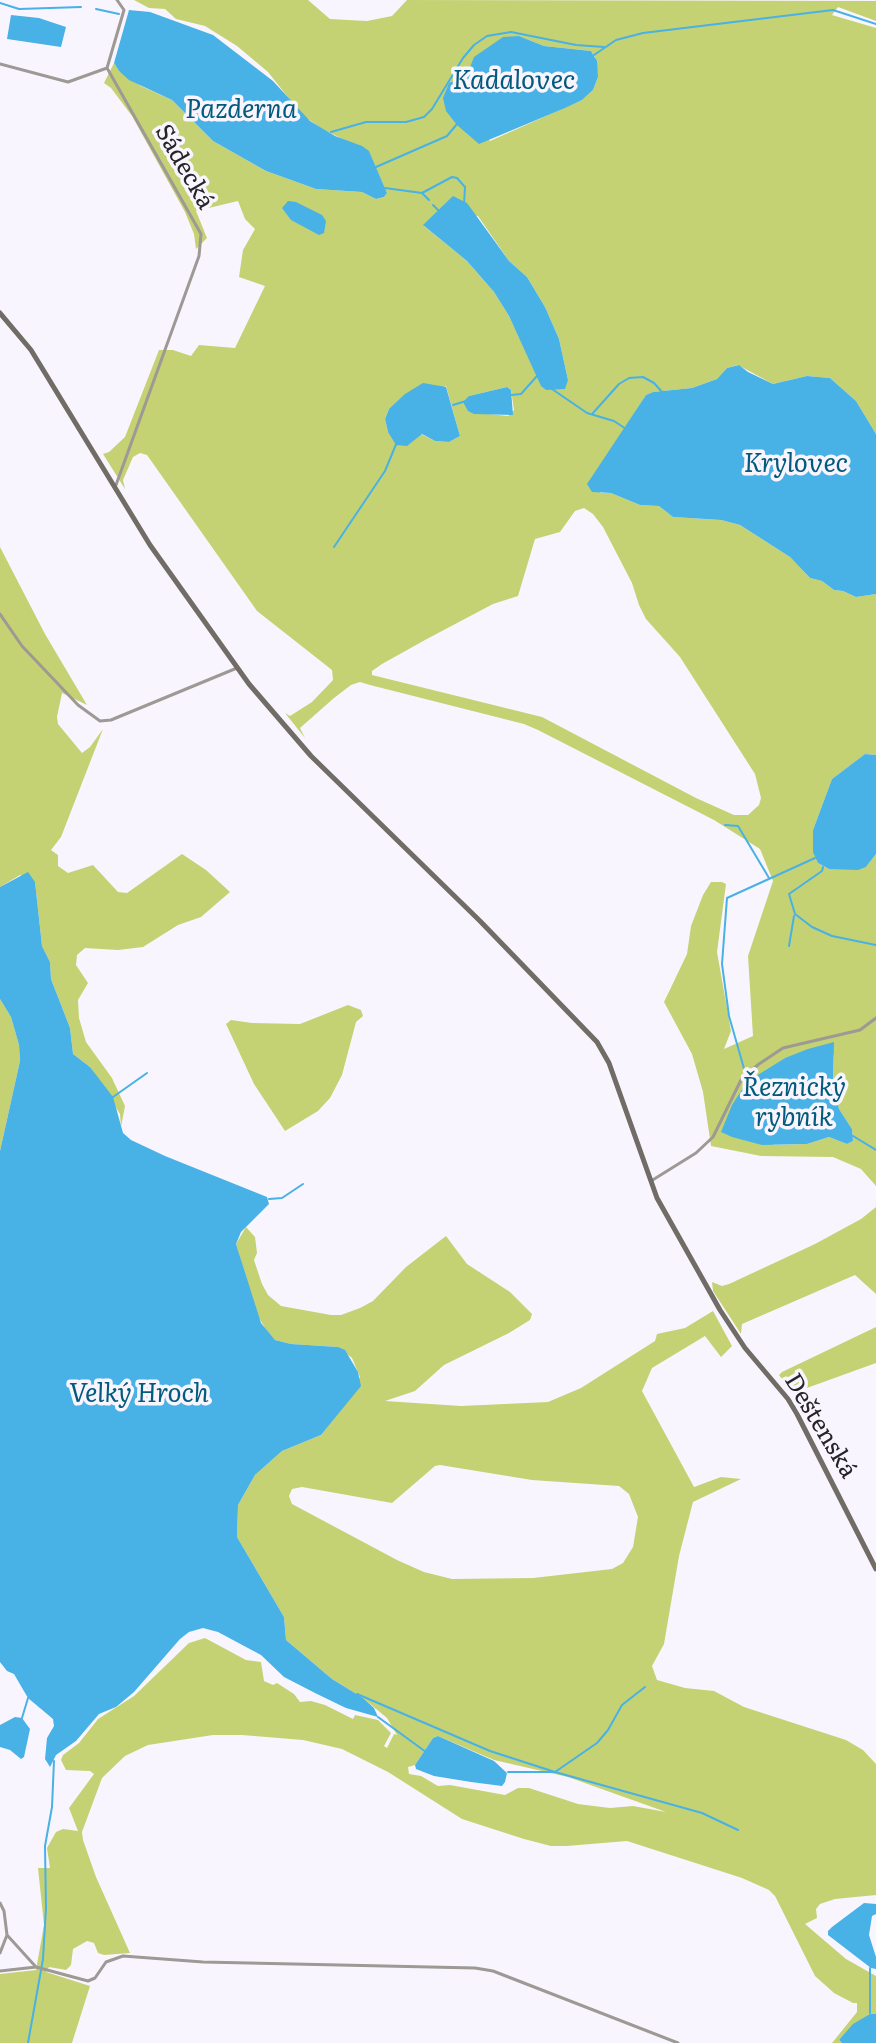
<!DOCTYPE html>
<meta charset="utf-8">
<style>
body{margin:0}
canvas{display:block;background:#f9f5fe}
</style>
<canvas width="876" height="2043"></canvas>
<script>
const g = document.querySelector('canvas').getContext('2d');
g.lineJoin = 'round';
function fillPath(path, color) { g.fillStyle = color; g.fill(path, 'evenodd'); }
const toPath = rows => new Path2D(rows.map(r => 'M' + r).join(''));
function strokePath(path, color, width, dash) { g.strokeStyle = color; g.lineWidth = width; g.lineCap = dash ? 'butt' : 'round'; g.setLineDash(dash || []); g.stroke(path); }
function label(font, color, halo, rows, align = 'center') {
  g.font = font + ' Literata,serif'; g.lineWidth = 7; g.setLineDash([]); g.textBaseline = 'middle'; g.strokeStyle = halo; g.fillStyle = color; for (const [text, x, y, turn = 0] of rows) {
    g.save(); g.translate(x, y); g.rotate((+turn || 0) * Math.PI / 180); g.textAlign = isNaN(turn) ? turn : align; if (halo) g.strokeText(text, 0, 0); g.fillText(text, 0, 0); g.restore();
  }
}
const green = toPath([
 [134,0,308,0,330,19,367,21,392,16,407,0,876,1,876,21,838,7,832,15,876,28,876,434,856,401,830,378,807,376,773,384,738,365,727,368,717,379,692,388,653,392,646,395,625,428,600,493,611,493,640,505,659,506,673,517,721,520,740,525,790,557,810,578,822,581,834,590,843,591,856,597,876,594,876,755,865,754,832,779,813,830,818,863,829,869,866,867,876,854,876,1186,861,1169,833,1157,761,1156,711,1146,703,1092,692,1054,664,1002,687,954,691,926,703,895,711,882,722,882,726,884,717,952,731,1031,724,1049,753,1036,748,956,773,881,760,849,714,820,538,730,524,724,370,685,360,682,351,685,334,698,300,728,305,738,285,713,290,716,312,702,333,680,332,670,257,611,147,455,140,453,133,457,123,480,125,489,103,454,109,452,125,437,159,350,173,350,191,356,199,345,235,348,265,286,239,277,243,250,255,229,245,219,238,201,196,211,207,238,196,249,194,234,185,212,132,116,111,88,104,83,114,63,119,71,141,86,172,100,213,141,266,171,316,189,362,192,376,199,384,197,387,193,369,152,324,130,302,115,268,72,237,46,205,26,176,19,165,9,149,8],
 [519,36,544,46,591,51,595,57,598,77,593,90,582,100,490,141,449,84,467,76,473,65],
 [439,211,478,216,509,261,527,277,545,307,559,339,568,380,546,390,542,386,509,316,494,292,467,261,424,226],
 [446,386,460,436,449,442,435,441,421,434,388,432,385,419,389,409],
 [507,387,511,390,514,410,508,416,489,414,469,396],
 [584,508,593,514,603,527,632,583,639,605,646,619,680,657,755,774,761,798,759,805,748,815,734,815,696,798,542,717,372,675,372,671,382,664,425,640,493,604,518,596,535,539,560,532,575,511],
 [834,1055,833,1088,839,1109,852,1129,853,1141,847,1144,829,1137,807,1144,773,1145,745,1085,785,1058],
 [0,547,45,634,87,705,62,693,57,717,58,724,82,753,90,747,103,729,61,837,51,850,58,855,58,866,68,873,93,865,118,892,127,893,182,854,206,870,230,892,201,917,178,925,143,947,118,950,85,948,77,955,76,965,88,983,78,1000,79,1018,86,1042,112,1078,125,1106,121,1127,120,1114,90,1067,73,1054,70,1028,51,979,50,962,42,946,35,882,20,875,0,887],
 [0,999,11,1017,19,1045,20,1061,0,1151],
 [348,1005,361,1010,363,1016,356,1022,342,1075,330,1098,318,1111,285,1131,254,1084,226,1024,231,1020,252,1023,300,1024],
 [876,1207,876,1294,855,1275,742,1324,741,1334,713,1291,712,1282,722,1286,729,1284,815,1244,861,1219],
 [246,1227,255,1237,257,1253,254,1260,262,1284,268,1295,281,1306,331,1315,341,1315,360,1308,373,1301,406,1267,446,1236,467,1264,510,1292,532,1314,530,1320,509,1333,444,1365,415,1391,385,1401,461,1406,548,1402,581,1388,655,1341,657,1334,685,1328,713,1311,732,1346,721,1357,705,1336,652,1368,642,1391,694,1487,721,1477,741,1479,693,1502,679,1556,664,1644,652,1666,657,1680,685,1688,714,1691,744,1707,846,1740,863,1750,876,1764,876,1895,835,1899,820,1904,816,1909,817,1918,805,1924,846,1959,876,1976,876,2014,870,2014,839,2040,842,2043,832,2043,857,2012,857,2003,853,2003,834,1993,815,1976,775,1896,769,1890,742,1878,627,1841,567,1846,551,1846,524,1839,462,1819,388,1772,342,1749,303,1740,242,1735,213,1735,148,1745,125,1756,102,1778,82,1832,83,1840,96,1877,130,1953,104,1955,98,1953,94,1943,87,1941,73,1949,71,1965,66,1970,49,1967,46,1972,90,1986,72,2043,0,2043,0,1974,36,1970,44,1925,38,1868,50,1868,47,1848,56,1832,63,1829,78,1831,69,1808,94,1774,90,1771,66,1770,61,1760,63,1755,79,1743,98,1719,134,1696,189,1643,205,1638,246,1660,261,1662,264,1681,273,1685,277,1683,294,1694,300,1702,311,1701,325,1705,353,1719,355,1715,378,1720,391,1733,384,1746,387,1748,394,1734,397,1735,387,1718,363,1698,332,1679,286,1640,284,1617,237,1537,238,1505,255,1475,282,1451,321,1435,342,1408,360,1377,352,1358,338,1347,291,1344,275,1340,267,1331,257,1315,236,1244],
 [440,1465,532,1480,619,1486,629,1494,638,1517,633,1547,623,1563,612,1569,533,1578,452,1579,424,1572,397,1560,292,1504,289,1496,292,1489,302,1487,392,1503,435,1466],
 [438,1736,494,1760,568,1777,666,1812,633,1806,610,1808,578,1804,529,1788,518,1788,505,1795,450,1785,438,1786,421,1776,409,1774,408,1767,415,1765,433,1738],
 [876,1327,876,1363,793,1393,779,1375,782,1372]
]);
const water = toPath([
 [129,10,150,12,213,35,273,81,310,121,335,136,362,146,369,151,387,193,384,197,376,199,362,192,316,189,266,171,213,141,172,100,129,80,119,71,114,63],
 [11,15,39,18,66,27,61,47,7,39],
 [519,36,544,46,591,51,597,61,598,77,593,90,582,100,565,108,479,144,457,125,446,111,443,98,449,83,467,75,474,57,503,37],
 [453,196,467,203,509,261,527,277,545,307,559,339,568,380,565,389,546,390,541,386,509,316,494,292,467,261,423,225],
 [288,201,296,202,322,215,326,221,324,233,319,235,291,220,282,208],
 [739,365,748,372,773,384,807,376,830,378,856,401,876,434,876,594,856,597,843,591,834,590,822,581,810,578,790,557,740,525,721,520,673,517,659,506,640,505,611,493,592,492,587,484,646,395,653,392,692,388,717,379,727,368],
 [423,383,446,387,460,436,449,442,435,441,422,434,407,446,396,445,388,432,385,419,389,409,405,394],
 [507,387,511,390,513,415,474,414,468,411,463,402,469,396],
 [865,754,876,755,876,854,866,867,858,870,829,869,818,863,813,852,813,830,832,779],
 [28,872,35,882,42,946,50,962,51,979,70,1028,73,1054,90,1067,113,1097,123,1133,131,1140,165,1156,267,1197,269,1204,241,1232,236,1244,261,1323,275,1340,291,1344,338,1347,345,1350,358,1372,361,1386,321,1435,282,1451,255,1475,238,1505,237,1537,284,1617,286,1640,332,1679,363,1698,374,1708,378,1717,346,1708,317,1694,284,1677,261,1655,218,1632,203,1628,189,1632,180,1639,134,1692,116,1707,99,1714,76,1741,56,1755,50,1767,45,1759,47,1738,54,1726,53,1719,28,1698,14,1674,7,1671,0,1662,0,1151,20,1061,19,1045,11,1017,0,999,0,887],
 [834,1042,833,1088,839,1109,852,1129,853,1141,847,1144,829,1137,807,1144,762,1145,732,1137,721,1132,732,1105,745,1085,753,1078,785,1058,808,1049],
 [15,1717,22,1718,30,1729,24,1757,21,1759,10,1750,0,1747,0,1725],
 [438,1736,494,1761,507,1773,505,1782,502,1786,471,1782,434,1776,416,1769,415,1765,433,1738],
 [864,1903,876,1904,876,1914,872,1916,869,1935,876,1957,876,1969,871,1968,828,1935,828,1931,832,1927],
 [870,2014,876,2014,876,2043,842,2043,839,2040,853,2024]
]);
const stream = toPath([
 [0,3,19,9,81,7],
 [96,9,119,14],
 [594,55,616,40,643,33,833,10,876,24],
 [331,132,366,122,406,122,424,117,432,109,463,58,474,45,487,36,511,32,576,45,604,47],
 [376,167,447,136,457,124],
 [385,188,422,193,429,200],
 [422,193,452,177,457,178,465,187,464,204],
 [433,205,439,211],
 [552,389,587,413,614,421,626,429],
 [511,395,521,394,537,376],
 [453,405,466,401],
 [593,413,619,384,629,378,643,377,654,383,662,392],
 [334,547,385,471,397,442],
 [725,825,738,826,769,878],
 [823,867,822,871,789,894,795,914,812,927,832,936,876,945],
 [789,946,794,916],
 [755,1079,745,1072,729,1016,722,964,727,898,815,858],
 [113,1097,147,1073],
 [853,1136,876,1150],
 [269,1199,282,1198,303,1184],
 [357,1694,490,1751,555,1772,597,1743,608,1730,622,1705,645,1687],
 [378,1717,426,1752],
 [22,1718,28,1698],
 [508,1772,555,1772,702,1813,738,1830],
 [870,2013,870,1968],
 [28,2043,43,1959,46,1908,45,1846,52,1807,54,1761]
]);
const street = toPath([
 [0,64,68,82,107,68],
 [107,68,201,234,199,256,116,485],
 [107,68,124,10,117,0],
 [0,614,22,646,78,705,100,721,111,720,237,668],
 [651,1181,696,1153,713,1137,742,1078,759,1064,783,1048,860,1030,876,1018],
 [0,1903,4,1911,7,1935,0,1953],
 [7,1935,36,1967,88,1981,95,1978,106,1962,123,1956,203,1962,475,1968,493,1971,678,2043],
 [0,1971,36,1967]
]);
const secondary = toPath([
 [0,313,31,350,150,545,249,684,311,756,480,921,597,1042,609,1063,657,1198,720,1310,745,1348,788,1399,797,1414,876,1569]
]);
const streetNames = [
 ["Sádecká",184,167,60],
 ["Deštenská",820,1426,59]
];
const waterNames = [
 ["Kadalovec",514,81],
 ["Pazderna",241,110],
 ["Krylovec",796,464],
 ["Řeznický",794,1088],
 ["rybník",794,1118],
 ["Velký Hroch",139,1394]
];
fillPath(green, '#c5d273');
fillPath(water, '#48b1e5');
strokePath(stream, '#48b1e5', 2);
strokePath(street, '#9d9995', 3);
strokePath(secondary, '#726c66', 5);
label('24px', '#262428', '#f9f5fe', streetNames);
label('italic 26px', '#025a7d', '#f9f5fe', waterNames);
</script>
